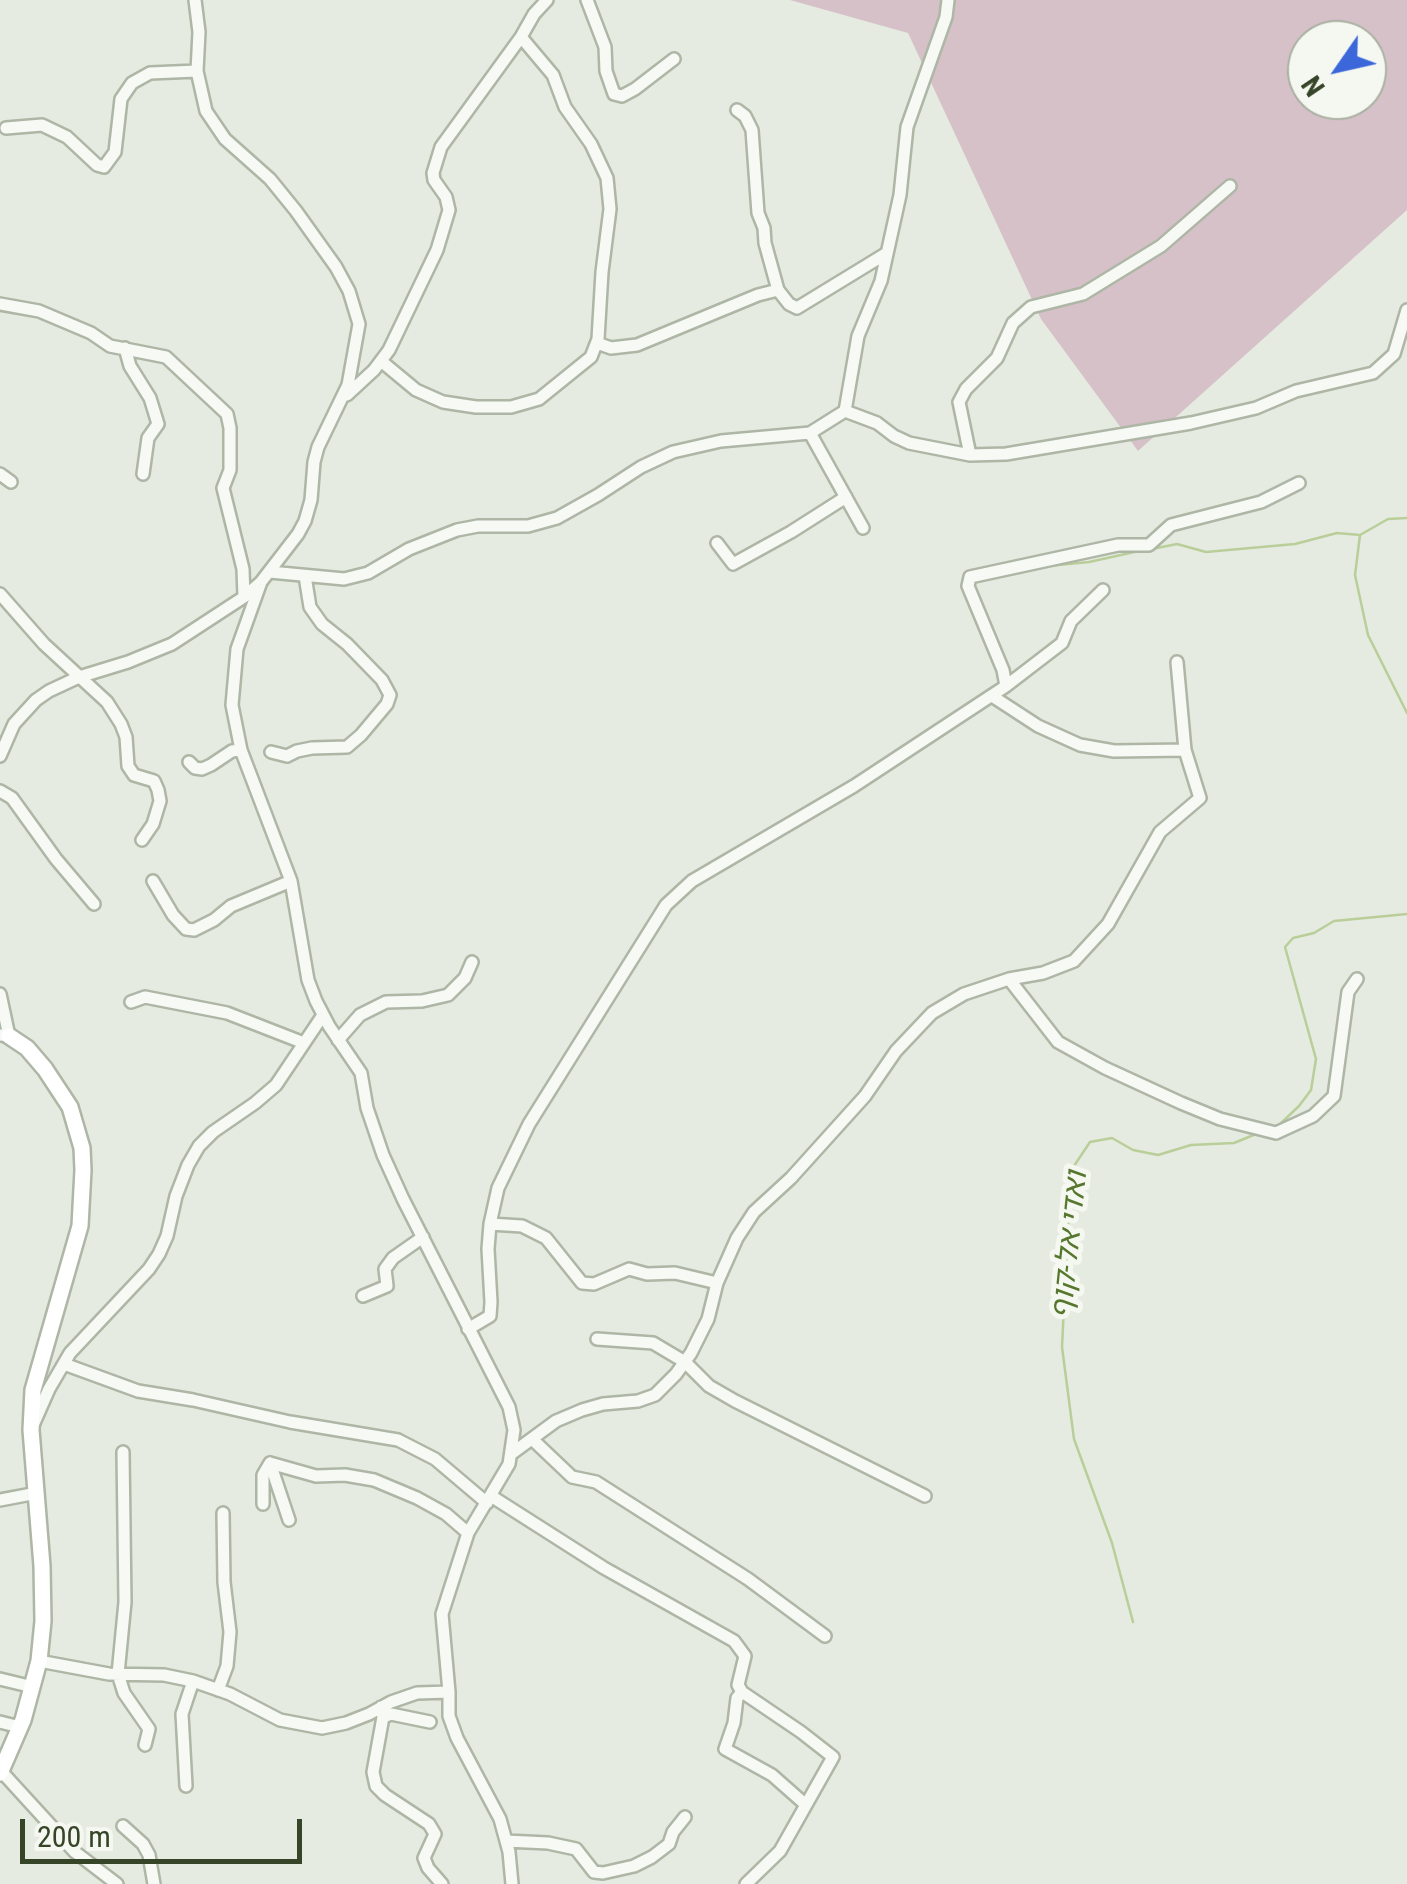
<!DOCTYPE html>
<meta charset="utf-8">
<style>
body{margin:0}
#map{position:relative;width:1407px;height:1884px;overflow:hidden;background:#e6ebe1;font-family:"Roboto Condensed",sans-serif}
canvas{display:block}
.north{position:absolute;left:1287px;top:20px;width:100px;height:100px;box-sizing:border-box;background:#f5f8f1;border:2px solid #a9b0a1;border-radius:50%;rotate:236deg;font-size:28px;font-weight:700;line-height:40px;text-align:center;color:#364428}
.north::after{content:'';display:block;margin:auto;width:35px;height:45px;background:#3c67da;clip-path:polygon(50% 0,100% 100%,50% 72%,0 100%)}
.scale{position:absolute;left:20px;top:1819px;width:282px;height:45px;box-sizing:border-box;border:5px solid #364428;border-top:0;padding-left:12px;font-size:30px;line-height:35px;white-space:nowrap;color:#364428;-webkit-text-stroke:8px #f5f8f1;paint-order:stroke}
</style>
<div id="map">
<canvas width="1407" height="1884"></canvas>
<div class="north">N</div>
<div class="scale">200 m</div>
</div>
<script>
const g = document.querySelector('canvas').getContext('2d');
g.lineJoin = 'round';
function fillPath(path, color) { g.fillStyle = color; g.fill(path, 'evenodd'); }
const toPath = rows => new Path2D(rows.map(r => 'M' + r).join(''));
function strokePath(path, color, width, dash) { g.strokeStyle = color; g.lineWidth = width; g.lineCap = dash ? 'butt' : 'round'; g.setLineDash(dash || []); g.stroke(path); }
function label(font, color, halo, rows, align = 'center') {
  g.font = font + ' "Roboto Condensed","Noto Sans Hebrew",sans-serif'; g.lineWidth = 10; g.setLineDash([]); g.textBaseline = 'middle'; g.strokeStyle = halo; g.fillStyle = color; for (const [text, x, y, turn = 0] of rows) {
    g.save(); g.translate(x, y); g.rotate((+turn || 0) * Math.PI / 180); g.textAlign = isNaN(turn) ? turn : align; if (halo) g.strokeText(text, 0, 0); g.fillText(text, 0, 0); g.restore();
  }
}
const green = toPath([
 [790,0,1407,0,1407,210,1138,451,1041,319,908,33],
 [1307,40,1367,40,1367,100,1307,100]
]);
const stream = toPath([
 [1407,518,1388,519,1360,535,1355,575,1368,635,1407,713],
 [1152,549,1177,544,1206,552,1295,544,1337,533,1360,535],
 [1048,566,1089,562,1139,551],
 [1273,1127,1279,1125,1299,1106,1311,1090,1316,1059,1285,947,1293,938,1314,933,1334,921,1407,914],
 [1133,1622,1112,1543,1074,1439,1062,1347,1069,1203,1074,1166,1090,1142,1112,1138,1133,1150,1158,1155,1191,1145,1234,1143,1256,1134]
]);
const street = toPath([
 [587,0,605,47,606,71,614,94,622,96,635,89,674,59],
 [737,110,745,116,752,130,758,213,764,228,765,243,778,290,789,304,797,308,887,253],
 [6,128,42,125,67,137,97,165,104,167,115,152,121,99,132,83,150,73,197,71],
 [0,304,39,311,91,333,110,346,166,357,227,414,230,428,230,470,223,488,243,569,244,597],
 [597,343,611,348,637,345,758,295,778,290],
 [125,348,130,366,150,398,158,424,148,438,143,474],
 [381,361,416,390,443,402,476,407,511,407,539,399,591,357,598,339,602,272,610,209,607,178,591,144,565,107,553,75,521,37],
 [347,395,374,370,389,350,437,250,449,210,446,197,434,180,433,173,441,147,521,37,534,14,547,0],
 [845,411,858,336,881,281,900,195,907,127,946,17,948,0],
 [810,433,863,528],
 [970,455,959,402,966,389,997,358,1013,323,1031,307,1083,294,1161,246,1230,186],
 [0,474,11,482],
 [717,543,733,564,791,532,846,497],
 [270,572,344,579,368,573,409,549,457,530,478,526,528,526,557,518,598,495,641,467,673,452,721,441,810,433,845,411,877,423,894,436,909,443,970,455,1006,454,1191,423,1256,408,1296,391,1373,373,1394,354,1407,310],
 [261,582,237,649,232,705,241,750,291,881,308,980,316,1001,329,1026,361,1073,367,1108,383,1155,403,1199,509,1407,514,1430,509,1464,468,1533,442,1614,449,1692,449,1716,457,1738,500,1819,509,1852,512,1884],
 [0,594,44,644,107,702,121,724,126,737,128,766,134,775,154,781,158,790,160,801,153,824,142,840],
 [1006,686,1062,643,1071,621,1103,590],
 [992,696,1038,726,1080,745,1114,751,1185,750],
 [271,752,287,756,297,751,312,748,347,747,361,735,387,704,390,695,382,680,347,644,322,624,310,607,305,576],
 [0,756,14,724,36,700,49,691,79,677,128,662,172,644,244,597,261,582,298,534,305,521,311,500,314,462,318,447,348,385,359,324,349,291,336,267,296,211,270,179,225,139,206,111,197,71,199,32,195,0],
 [189,762,195,768,202,769,211,765,232,751,241,750],
 [0,791,12,798,56,859,94,904],
 [153,881,173,915,186,929,194,930,214,920,231,906,291,881],
 [1009,979,1058,1042,1105,1068,1181,1103,1220,1119,1276,1133,1313,1116,1334,1096,1348,992,1357,979],
 [0,994,9,1036,0,1035],
 [131,1002,145,997,227,1013,304,1043],
 [338,1040,360,1015,386,1002,422,1001,448,995,465,978,472,962],
 [490,1224,522,1226,546,1238,582,1283,594,1284,629,1269,647,1274,675,1273,717,1283],
 [363,1296,387,1286,385,1269,393,1258,423,1237],
 [468,1329,490,1316,491,1302,488,1249,490,1224,498,1188,529,1124,666,905,692,881,854,786,1006,686,1003,670,968,586,970,577,1118,545,1149,545,1171,525,1261,502,1299,483],
 [597,1339,653,1343,685,1362,709,1386,735,1401,925,1496],
 [64,1364,138,1391,193,1400,290,1422,398,1440,435,1459,487,1503],
 [34,1423,49,1389,70,1353,149,1269,159,1254,167,1236,176,1196,188,1165,199,1146,213,1132,255,1103,276,1085,323,1015],
 [532,1439,572,1477,596,1482,748,1579,825,1636],
 [123,1452,125,1602,118,1674,124,1693,149,1729,145,1745],
 [511,1454,556,1421,582,1410,603,1404,638,1401,655,1395,676,1374,691,1353,708,1319,717,1283,737,1238,754,1212,791,1178,865,1096,896,1051,932,1013,964,994,1009,979,1043,973,1074,961,1108,924,1160,832,1200,798,1185,750,1177,662],
 [270,1463,316,1476,345,1475,374,1480,417,1498,446,1514,468,1533],
 [270,1463,289,1520],
 [491,1496,604,1568,734,1641,745,1656,738,1685,742,1692,801,1732,833,1757,780,1851,746,1884],
 [0,1500,37,1493],
 [263,1504,263,1475,270,1463],
 [39,1661,109,1674,164,1675,193,1681,230,1694,280,1720,322,1728,346,1723,369,1714,391,1702,417,1693,449,1692],
 [0,1679,33,1687],
 [218,1690,227,1666,230,1632,224,1582,223,1513],
 [742,1692,737,1698,734,1723,725,1749,772,1775,806,1805],
 [381,1707,383,1717,373,1772,376,1786,385,1795,429,1824,435,1834,424,1858,428,1868,442,1884],
 [383,1717,391,1714,430,1722],
 [0,1722,20,1727],
 [1,1771,75,1852,117,1884],
 [186,1786,182,1714,193,1681],
 [123,1826,143,1844,149,1855,154,1884],
 [506,1841,548,1843,576,1849,594,1872,603,1873,634,1866,652,1857,669,1844,673,1832,685,1817]
]);
const secondary = toPath([
 [0,1773,23,1720,39,1661,43,1621,42,1566,31,1430,33,1390,80,1226,83,1170,82,1148,70,1107,45,1069,27,1048,9,1036]
]);
const waterNames = [
 ["ואדי אל-קוף",1071,1245,-84]
];
fillPath(green, '#d6c1c9');
strokePath(stream, '#b9ce99', 2.5);
strokePath(street, '#aeb6a6', 16);
strokePath(secondary, '#aeb6a6', 20);
strokePath(street, '#f6f9f4', 11);
strokePath(secondary, '#fff', 15);
label('italic 30px', '#56772d', '#f5f8f1', waterNames);
</script>
